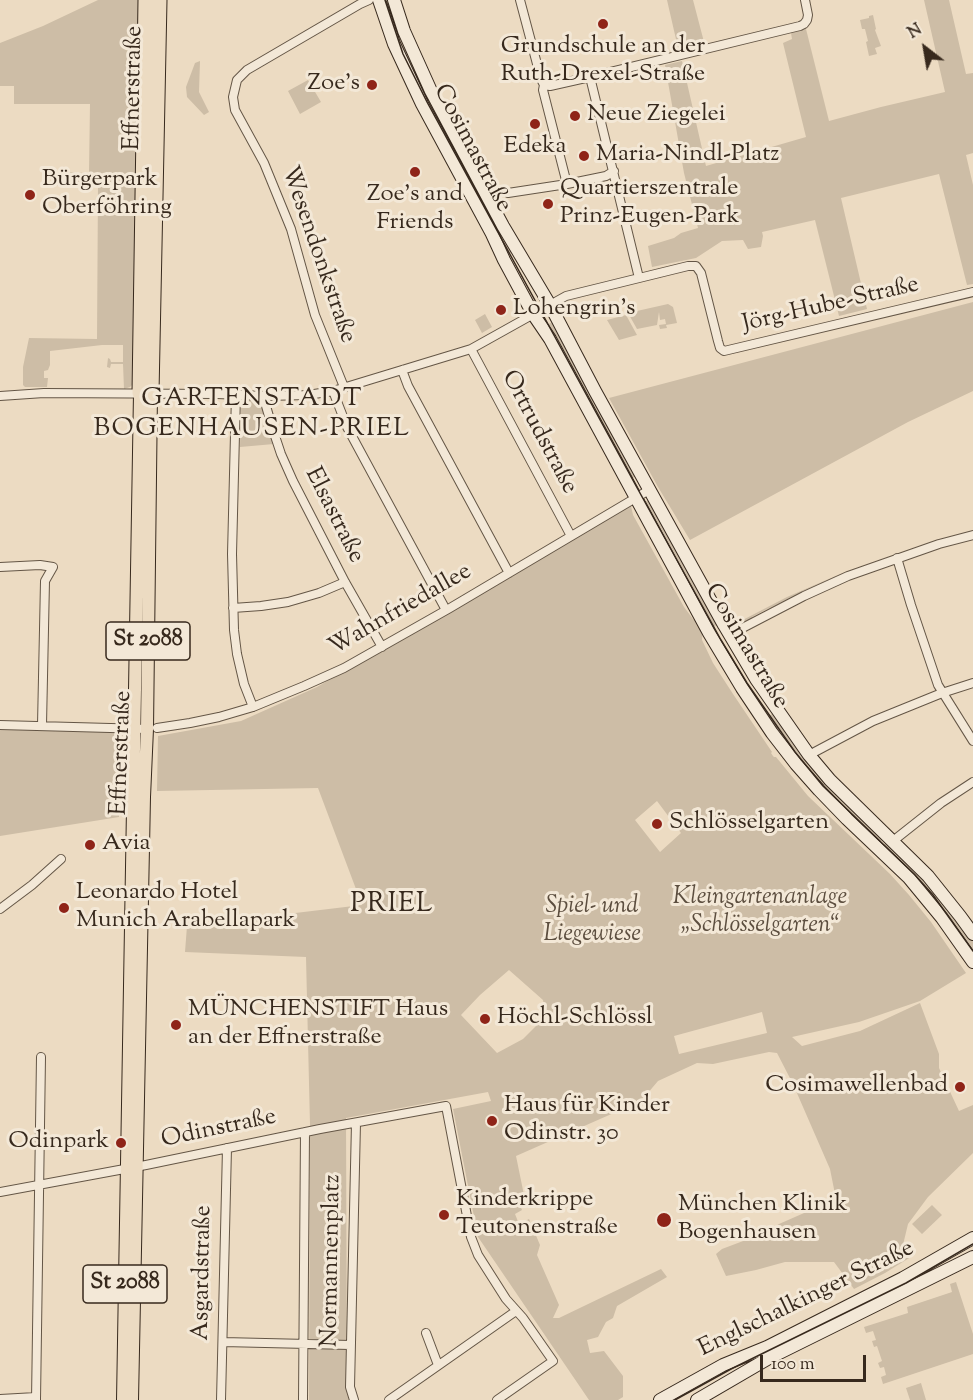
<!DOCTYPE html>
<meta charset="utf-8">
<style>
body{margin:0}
#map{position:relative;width:973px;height:1400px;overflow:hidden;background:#ecdbc2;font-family:"Sorts Mill Goudy",serif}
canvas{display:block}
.north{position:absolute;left:895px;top:18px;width:60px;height:60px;-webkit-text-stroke:4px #f3e8d7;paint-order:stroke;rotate:329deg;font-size:16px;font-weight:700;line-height:24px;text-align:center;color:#37291d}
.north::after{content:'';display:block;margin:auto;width:21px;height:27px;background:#37291d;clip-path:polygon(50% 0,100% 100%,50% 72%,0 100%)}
.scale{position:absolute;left:760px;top:1355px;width:106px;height:27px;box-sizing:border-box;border:3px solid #37291d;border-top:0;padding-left:8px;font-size:18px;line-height:21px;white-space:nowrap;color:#37291d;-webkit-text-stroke:4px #f3e8d7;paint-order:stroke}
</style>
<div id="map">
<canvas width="973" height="1400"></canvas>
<div class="north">N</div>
<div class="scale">100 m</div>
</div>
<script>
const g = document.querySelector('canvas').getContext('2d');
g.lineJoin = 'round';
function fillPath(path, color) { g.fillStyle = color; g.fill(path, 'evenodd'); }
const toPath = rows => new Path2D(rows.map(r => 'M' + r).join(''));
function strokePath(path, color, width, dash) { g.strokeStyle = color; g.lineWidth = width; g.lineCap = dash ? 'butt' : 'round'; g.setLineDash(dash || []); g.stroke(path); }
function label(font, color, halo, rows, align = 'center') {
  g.font = font + ' "Sorts Mill Goudy",serif'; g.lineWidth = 6; g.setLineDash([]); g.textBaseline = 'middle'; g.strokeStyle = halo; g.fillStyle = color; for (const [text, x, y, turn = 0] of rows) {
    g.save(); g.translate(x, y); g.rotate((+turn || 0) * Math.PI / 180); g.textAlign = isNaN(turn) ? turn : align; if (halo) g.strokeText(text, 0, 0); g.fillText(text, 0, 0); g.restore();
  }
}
const green = toPath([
 [98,0,141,0,133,384,130,387,124,389,123,364,111,364,110,368,107,367,108,358,110,359,111,362,123,362,123,345,102,345,50,351,50,365,48,370,44,371,44,378,48,378,47,387,25,387,23,385,23,367,29,338,97,339,98,186,57,186,57,172,89,173,90,104,14,104,14,86,0,86,0,43,43,26],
 [667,0,693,0,704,42,678,48],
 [924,0,949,0,966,74,973,73,973,153,966,155,973,185,973,284,967,285,939,174,841,198,867,309,839,316,815,220,762,232,763,236,761,247,748,249,743,240,722,241,696,258,652,267,648,246,674,238,681,233,698,228,684,173,665,65,682,61,706,166,806,137,783,43,792,39,791,33,806,29,829,121,881,107,945,92],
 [392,5,516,250,505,256,424,103,384,7],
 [873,15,876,29,875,30,881,46,875,48,877,54,869,56,866,42,868,41,865,29,862,29,860,20,869,18,869,16],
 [200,61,199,92,209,112,204,115,187,97,186,87,195,63],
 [308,80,321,102,300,114,288,91],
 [973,302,973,391,908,422,690,540,658,487,609,398],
 [668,304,673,307,677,323,666,325,667,328,660,329,659,325,666,324,665,319,660,320,659,312,657,325,637,329,628,313],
 [485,314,492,327,482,333,475,320],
 [626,315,637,335,619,340,607,320],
 [554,321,638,475,629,480,545,326],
 [245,400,260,400,274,444,240,447,241,405],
 [651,498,720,623,710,629,642,504],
 [631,506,633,515,684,607,693,619,703,623,702,640,713,663,733,694,772,752,771,753,773,756,774,757,776,757,808,796,890,874,909,895,931,922,966,973,920,1001,859,1022,792,1037,802,1046,860,1031,920,1003,939,1054,939,1068,959,1111,973,1105,973,1153,928,1197,908,1224,902,1249,914,1255,885,1273,854,1289,834,1262,785,1262,756,1270,726,1276,716,1254,722,1249,767,1232,779,1224,836,1199,830,1169,793,1084,777,1053,769,1052,713,1064,697,1063,658,1081,641,1101,516,1156,524,1195,517,1199,522,1210,515,1214,519,1224,529,1219,540,1245,537,1255,559,1305,553,1318,559,1318,661,1269,667,1277,617,1306,613,1318,606,1322,598,1337,587,1340,590,1353,604,1351,623,1376,623,1397,618,1400,589,1400,478,1237,453,1109,491,1101,488,1092,346,1118,347,1388,350,1400,309,1400,310,1125,306,957,185,952,187,926,362,905,318,788,157,791,158,736,241,721,317,687,622,509],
 [657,801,681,833,660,852,635,820],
 [509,970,543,1000,546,1016,523,1039,497,1053,461,1015,480,995],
 [762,1012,767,1033,679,1054,674,1036],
 [847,571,846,573,767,609,752,617,752,620,737,627,735,624,787,597],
 [776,711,886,836,878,844,841,809,765,719],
 [0,727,123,732,119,817,0,836],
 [889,839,973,938,973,957,882,847],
 [932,1205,942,1215,922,1234,912,1224],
 [956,1282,973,1334,973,1354,883,1384,881,1377,886,1375,884,1367,880,1368,878,1363,882,1361,877,1346,874,1347,872,1341,876,1340,873,1331,866,1333,864,1327,908,1313,907,1307,952,1292,950,1284],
 [921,1383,926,1400,910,1400,906,1388]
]);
const street = toPath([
 [590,77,639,278],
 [544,85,550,86,590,77,800,26,804,24,807,20,808,15,805,0],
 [567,184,606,176,614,171],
 [508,193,567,184,543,90,544,85,541,79,520,0],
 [471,349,571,536],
 [402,370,408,386,509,573],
 [344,387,315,315,291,229,264,163,235,110,233,97,237,80,247,70,360,4,369,0],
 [333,391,347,427,446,610],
 [236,394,232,554,234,630,237,654,244,684,253,707],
 [0,396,44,393,217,394,266,396,308,395,333,391,471,349,566,296,688,266,696,266,701,273,718,341,720,348,724,351,973,292],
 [266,396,266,406,273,430,281,454,293,481,345,582,382,647],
 [897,558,911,605,938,685,973,741],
 [0,567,40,565,53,567,45,581,42,725],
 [233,608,261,606,288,602,319,593,345,582],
 [729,635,804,596,848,576,939,544,973,535],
 [0,725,147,729],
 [157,728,190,723,219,717,253,707,304,686,344,668,450,608,649,490],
 [809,755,873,721,942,693,973,683],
 [893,841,941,803,973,782],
 [0,909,32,885,61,859],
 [0,1192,146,1165,320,1129,446,1106,471,1237,478,1255,506,1299,523,1318,553,1361,497,1400],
 [426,1333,438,1365],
 [223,1342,350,1345],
 [0,1399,36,1397],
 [36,1400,41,1057],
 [221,1400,227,1148],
 [303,1400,305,1132],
 [354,1400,350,1387,356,1123],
 [389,1400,516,1311]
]);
const secondary = toPath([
 [379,0,394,44,422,104,492,234,504,260,533,314,550,339,709,633,742,688,772,733,796,764,819,790,847,819,909,878,942,918,973,962],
 [394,0,404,31,431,91,503,226,550,305,595,391,724,625,756,679,809,755,830,780,928,876,960,916,973,934],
 [660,1400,723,1365,767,1347,903,1278,973,1238],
 [697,1400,769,1358,973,1257]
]);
const primary = toPath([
 [123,1400,140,393],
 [132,1400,144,797,147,729,151,393]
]);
const highway = toPath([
 [140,393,146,0],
 [151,393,159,0]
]);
const tram = toPath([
 [385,0,403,54,427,102,635,484,721,640,747,683,795,752,823,786,915,875,933,895,973,951],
 [675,1400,731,1369,906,1283,973,1244]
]);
const markers = [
 [603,24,6,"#8f2418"],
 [372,85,6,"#8f2418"],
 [575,116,6,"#8f2418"],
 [535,124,6,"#8f2418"],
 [584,156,6,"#8f2418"],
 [415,172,6,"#8f2418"],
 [30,195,6,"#8f2418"],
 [548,204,6,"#8f2418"],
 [501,310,6,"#8f2418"],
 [657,824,6,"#8f2418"],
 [90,845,6,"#8f2418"],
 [64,908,6,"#8f2418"],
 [485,1019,6,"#8f2418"],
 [176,1025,6,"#8f2418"],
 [960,1087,6,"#8f2418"],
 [492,1121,6,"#8f2418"],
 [121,1143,6,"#8f2418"],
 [444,1215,6,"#8f2418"],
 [664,1220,8,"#8f2418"]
];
const shields = [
 [148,641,84],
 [125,1284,84]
];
const shieldNames = [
 ["St 2088",148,641],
 ["St 2088",125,1284]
];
const poiNames = [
 ["Grundschule an der",603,48,"center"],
 ["Ruth-Drexel-Straße",603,76,"center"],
 ["Zoe's",360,85,"right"],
 ["Neue Ziegelei",587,116],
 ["Edeka",535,148,"center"],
 ["Maria-Nindl-Platz",596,156],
 ["Bürgerpark",42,181],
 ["Oberföhring",42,209],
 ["Quartierszentrale",560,190],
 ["Prinz-Eugen-Park",560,218],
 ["Zoe's and",415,196,"center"],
 ["Friends",415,224,"center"],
 ["Lohengrin's",513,310],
 ["Schlösselgarten",669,824],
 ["Avia",102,845],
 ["Leonardo Hotel",76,894],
 ["Munich Arabellapark",76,922],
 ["MÜNCHENSTIFT Haus",188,1011],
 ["an der Effnerstraße",188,1039],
 ["Höchl-Schlössl",497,1019],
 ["Cosimawellenbad",948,1087,"right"],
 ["Haus für Kinder",504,1107],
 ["Odinstr. 30",504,1135],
 ["Odinpark",109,1143,"right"],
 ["Kinderkrippe",456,1201],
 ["Teutonenstraße",456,1229],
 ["München Klinik",678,1206],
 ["Bogenhausen",678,1234]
];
const streetNames = [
 ["Effnerstraße",135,88,-89],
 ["Cosimastraße",471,149,62],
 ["Wesendonkstraße",317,255,71],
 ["Jörg-Hube-Straße",831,306,-13],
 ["Ortrudstraße",538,433,62],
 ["Elsastraße",333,516,63],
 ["Wahnfriedallee",401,611,-30],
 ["Cosimastraße",745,647,59],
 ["Effnerstraße",123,753,-88],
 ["Odinstraße",219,1130,-12],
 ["Normannenplatz",333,1261,-89],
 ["Asgardstraße",204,1273,-89],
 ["Englschalkinger Straße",807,1300,-26]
];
const parkNames = [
 ["Kleingartenanlage",760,899],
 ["„Schlösselgarten“",760,927],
 ["Spiel- und",592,908],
 ["Liegewiese",592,936]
];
const neighbourhoodNames = [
 ["GARTENSTADT",252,401],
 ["BOGENHAUSEN-PRIEL",252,431]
];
const quarterNames = [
 ["PRIEL",392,906]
];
fillPath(green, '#cdbda6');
strokePath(street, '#645646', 10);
strokePath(secondary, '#37291d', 14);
strokePath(primary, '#37291d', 14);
strokePath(highway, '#37291d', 17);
strokePath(street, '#f3e8d7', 8);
strokePath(secondary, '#f3e8d7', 12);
strokePath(primary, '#ecdbc2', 12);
strokePath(highway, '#ecdbc2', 15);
strokePath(tram, '#37291d', 1.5);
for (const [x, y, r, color] of markers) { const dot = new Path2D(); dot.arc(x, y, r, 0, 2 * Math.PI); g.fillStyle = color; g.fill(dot); strokePath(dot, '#f3e8d7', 2); }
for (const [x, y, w] of shields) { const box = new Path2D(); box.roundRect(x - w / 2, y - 19, w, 38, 4.5); g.fillStyle = '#f3e8d7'; g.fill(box); strokePath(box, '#37291d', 1.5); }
label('bold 22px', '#37291d', null, shieldNames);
label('24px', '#37291d', '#f3e8d7', poiNames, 'left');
label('24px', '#37291d', '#f3e8d7', streetNames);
label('italic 24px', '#5c4e3f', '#f3e8d7', parkNames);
g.letterSpacing = '1.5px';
label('26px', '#37291d', '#f3e8d7', neighbourhoodNames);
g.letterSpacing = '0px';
g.letterSpacing = '1.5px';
label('27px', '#37291d', '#f3e8d7', quarterNames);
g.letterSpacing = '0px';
</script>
